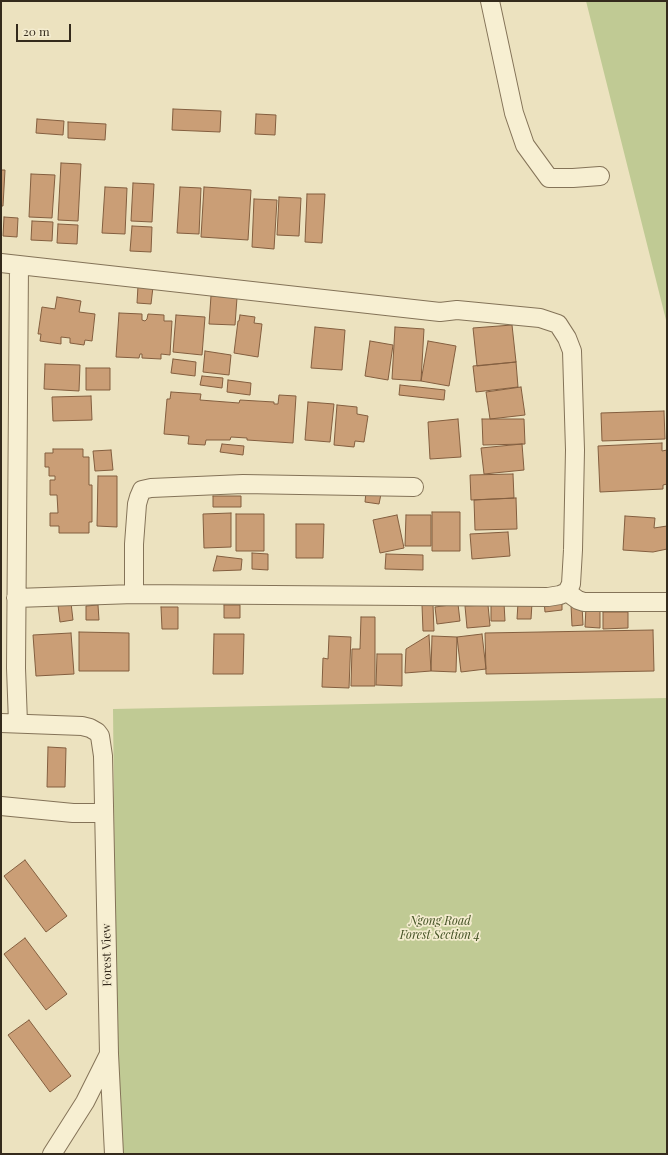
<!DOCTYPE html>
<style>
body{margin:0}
#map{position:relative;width:668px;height:1155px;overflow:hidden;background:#ece2bf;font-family:"Playfair Display",serif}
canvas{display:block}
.frame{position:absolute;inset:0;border:2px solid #342a1c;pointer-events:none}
.scale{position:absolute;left:16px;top:24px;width:55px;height:18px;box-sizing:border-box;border:2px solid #342a1c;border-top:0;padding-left:5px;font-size:12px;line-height:14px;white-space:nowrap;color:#342a1c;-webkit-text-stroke:3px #f4eccf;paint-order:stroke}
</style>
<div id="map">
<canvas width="668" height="1155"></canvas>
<div class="frame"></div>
<div class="scale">20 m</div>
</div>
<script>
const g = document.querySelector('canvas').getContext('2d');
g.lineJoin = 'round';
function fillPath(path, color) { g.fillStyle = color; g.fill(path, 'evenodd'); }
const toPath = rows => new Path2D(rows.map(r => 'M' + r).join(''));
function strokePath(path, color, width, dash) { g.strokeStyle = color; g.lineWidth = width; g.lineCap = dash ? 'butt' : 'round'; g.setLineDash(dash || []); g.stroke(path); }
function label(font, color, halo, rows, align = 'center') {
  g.font = font + ' "Playfair Display",serif'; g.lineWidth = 3.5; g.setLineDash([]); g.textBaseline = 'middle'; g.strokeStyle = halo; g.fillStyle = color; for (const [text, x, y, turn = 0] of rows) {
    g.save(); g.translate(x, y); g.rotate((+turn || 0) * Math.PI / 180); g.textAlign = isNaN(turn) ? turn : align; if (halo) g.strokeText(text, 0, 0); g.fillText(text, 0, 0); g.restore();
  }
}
const green = toPath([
 [586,1,667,1,667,324,664,312],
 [667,698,667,1154,120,1154,117,1087,113,709]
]);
const building = toPath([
 [173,109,221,111,220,132,172,130,173,109],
 [256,114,276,115,275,135,255,134,256,114],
 [37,119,64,121,63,135,36,133,37,119],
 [68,122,106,124,105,140,68,138,68,122],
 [61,163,81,164,78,221,58,220,61,163],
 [1,170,5,170,3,206,1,206,1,170],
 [31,174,55,175,52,218,29,217,31,174],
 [133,183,154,184,152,222,131,221,133,183],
 [105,187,127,188,125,234,102,233,105,187],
 [180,187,201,188,199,234,177,233,180,187],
 [204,187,251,190,248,240,201,237,204,187],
 [307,194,325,194,322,243,305,242,307,194],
 [279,197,301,198,299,236,277,235,279,197],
 [254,199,277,200,274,249,252,247,254,199],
 [4,217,18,218,17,237,3,236,4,217],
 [32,221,53,222,52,241,31,240,32,221],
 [58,224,78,225,77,244,57,243,58,224],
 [132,226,152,227,151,252,130,251,132,226],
 [138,286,153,287,151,304,137,303,138,286],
 [211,296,237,298,235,325,209,324,211,296],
 [57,297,81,301,79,312,95,314,92,341,85,340,84,345,70,343,70,338,61,337,61,344,40,341,41,334,38,334,42,307,55,309,57,297],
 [119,313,142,314,142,320,145,321,147,319,148,314,164,315,164,321,172,321,170,355,161,354,161,359,142,358,142,354,140,354,139,358,116,357,119,313],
 [176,315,205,317,202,355,173,352,176,315],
 [240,315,255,317,254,323,262,324,258,357,234,353,238,321,239,321,240,315],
 [512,325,516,362,477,366,473,328,512,325],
 [315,327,345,330,342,370,311,368,315,327],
 [395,327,424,329,421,381,392,379,395,327],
 [370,341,393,345,388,380,365,376,370,341],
 [428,341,456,346,449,386,421,381,428,341],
 [205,351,231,355,229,375,203,372,205,351],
 [173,359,196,362,195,376,171,373,173,359],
 [516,362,518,387,476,392,473,366,516,362],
 [45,364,80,365,79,391,44,389,45,364],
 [86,368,110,368,110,390,86,390,86,368],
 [202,376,223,378,222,388,200,385,202,376],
 [228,380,251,383,250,395,227,392,228,380],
 [400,385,445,390,444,400,399,395,400,385],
 [521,387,525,415,490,419,486,392,521,387],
 [171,392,201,394,200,400,239,403,240,400,274,402,274,404,278,404,279,395,296,396,293,443,247,440,247,438,231,437,230,440,206,440,205,445,188,444,189,436,164,434,167,399,170,399,171,392],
 [91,396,92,420,53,421,52,397,91,396],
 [308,402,334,404,330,442,305,440,308,402],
 [337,405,357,407,357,414,368,416,364,442,355,441,354,447,334,445,337,405],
 [664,411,665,439,602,441,601,413,664,411],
 [458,419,461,457,430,459,428,422,458,419],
 [482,419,524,419,525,444,483,445,482,419],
 [662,443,662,451,667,450,667,484,663,485,663,489,600,492,598,446,662,443],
 [222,444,244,446,243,455,220,452,222,444],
 [522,444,524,470,484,474,481,448,522,444],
 [53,449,83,449,83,457,89,457,89,485,92,485,92,522,89,522,89,533,59,533,59,526,50,526,50,513,58,513,57,495,50,495,50,480,55,480,55,476,49,476,49,467,45,467,45,453,53,453,53,449],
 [111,450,113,470,95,471,93,451,111,450],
 [513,474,514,498,471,500,470,475,513,474],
 [98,476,117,476,117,527,97,526,98,476],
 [366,492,381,494,379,504,365,502,366,492],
 [213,496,241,496,241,507,213,507,213,496],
 [516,498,517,529,475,530,474,500,516,498],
 [432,512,460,512,460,551,432,551,432,512],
 [231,513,231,547,204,548,203,514,231,513],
 [236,514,264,514,264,551,236,551,236,514],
 [397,515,404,548,380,553,373,520,397,515],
 [406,515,431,515,431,546,405,546,406,515],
 [625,516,655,518,654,528,667,526,667,549,653,552,623,550,625,516],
 [296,524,324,524,323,558,296,558,296,524],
 [508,532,510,556,472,559,470,534,508,532],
 [252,553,268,554,268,570,252,569,252,553],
 [386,554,423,555,423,570,385,569,386,554],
 [217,556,242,559,241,570,213,571,217,556],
 [562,600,562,610,545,612,544,601,562,600],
 [71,603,73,620,60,622,58,605,71,603],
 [491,603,504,603,505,621,491,621,491,603],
 [518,603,532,603,531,619,517,619,518,603],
 [458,604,460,621,437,624,435,607,458,604],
 [98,605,99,620,86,620,86,606,98,605],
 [224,605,240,605,240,618,224,618,224,605],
 [422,605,433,605,434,631,423,631,422,605],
 [488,605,490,626,467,628,465,606,488,605],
 [571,605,582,605,583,625,572,626,571,605],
 [161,607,178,607,178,629,162,629,161,607],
 [586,607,600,607,600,628,585,627,586,607],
 [603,612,628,612,628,628,603,629,603,612],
 [361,617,375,617,375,686,351,686,352,649,360,649,361,617],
 [653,630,654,671,486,674,485,633,653,630],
 [79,632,129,633,129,671,79,671,79,632],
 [71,633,74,674,36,676,33,635,71,633],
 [214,634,244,634,243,674,213,674,214,634],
 [482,634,486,669,461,672,457,637,482,634],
 [429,635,431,671,405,673,406,649,429,635],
 [329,636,351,637,349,688,322,687,323,658,328,659,329,636],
 [432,636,457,637,456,672,431,671,432,636],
 [377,654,402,654,402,686,376,685,377,654],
 [48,747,66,748,65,787,47,787,48,747],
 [25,860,67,916,46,932,4,876,25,860],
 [25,938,67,994,46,1010,4,954,25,938],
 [29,1020,71,1076,50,1092,8,1035,29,1020]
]);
const minor = toPath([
 [490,1,514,113,525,145,549,178,573,178,600,176],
 [1,263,440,312,457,310,540,318,558,324,567,338,572,351,575,450,573,550,571,584,567,592,560,595,548,597,134,594,16,598],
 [567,592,578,600,584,602,667,602],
 [134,594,134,544,137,504,139,497,142,490,151,488,243,484,414,487],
 [1,723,82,726,90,728,97,732,100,736,103,756,109,1054,114,1154],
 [18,723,16,668,19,265],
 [1,806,73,813,104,813],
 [52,1154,85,1102,109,1054]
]);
const parkNames = [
 ["Ngong Road",440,921],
 ["Forest Section 4",440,935]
];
const streetNames = [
 ["Forest View",107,955,-91]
];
fillPath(green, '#c0ca94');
fillPath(building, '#ca9e76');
strokePath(building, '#835e3f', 1);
strokePath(minor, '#847358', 20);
strokePath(minor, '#f7efd2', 18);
label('italic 12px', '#425023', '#f4eccf', parkNames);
label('12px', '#342a1c', '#f4eccf', streetNames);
</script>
